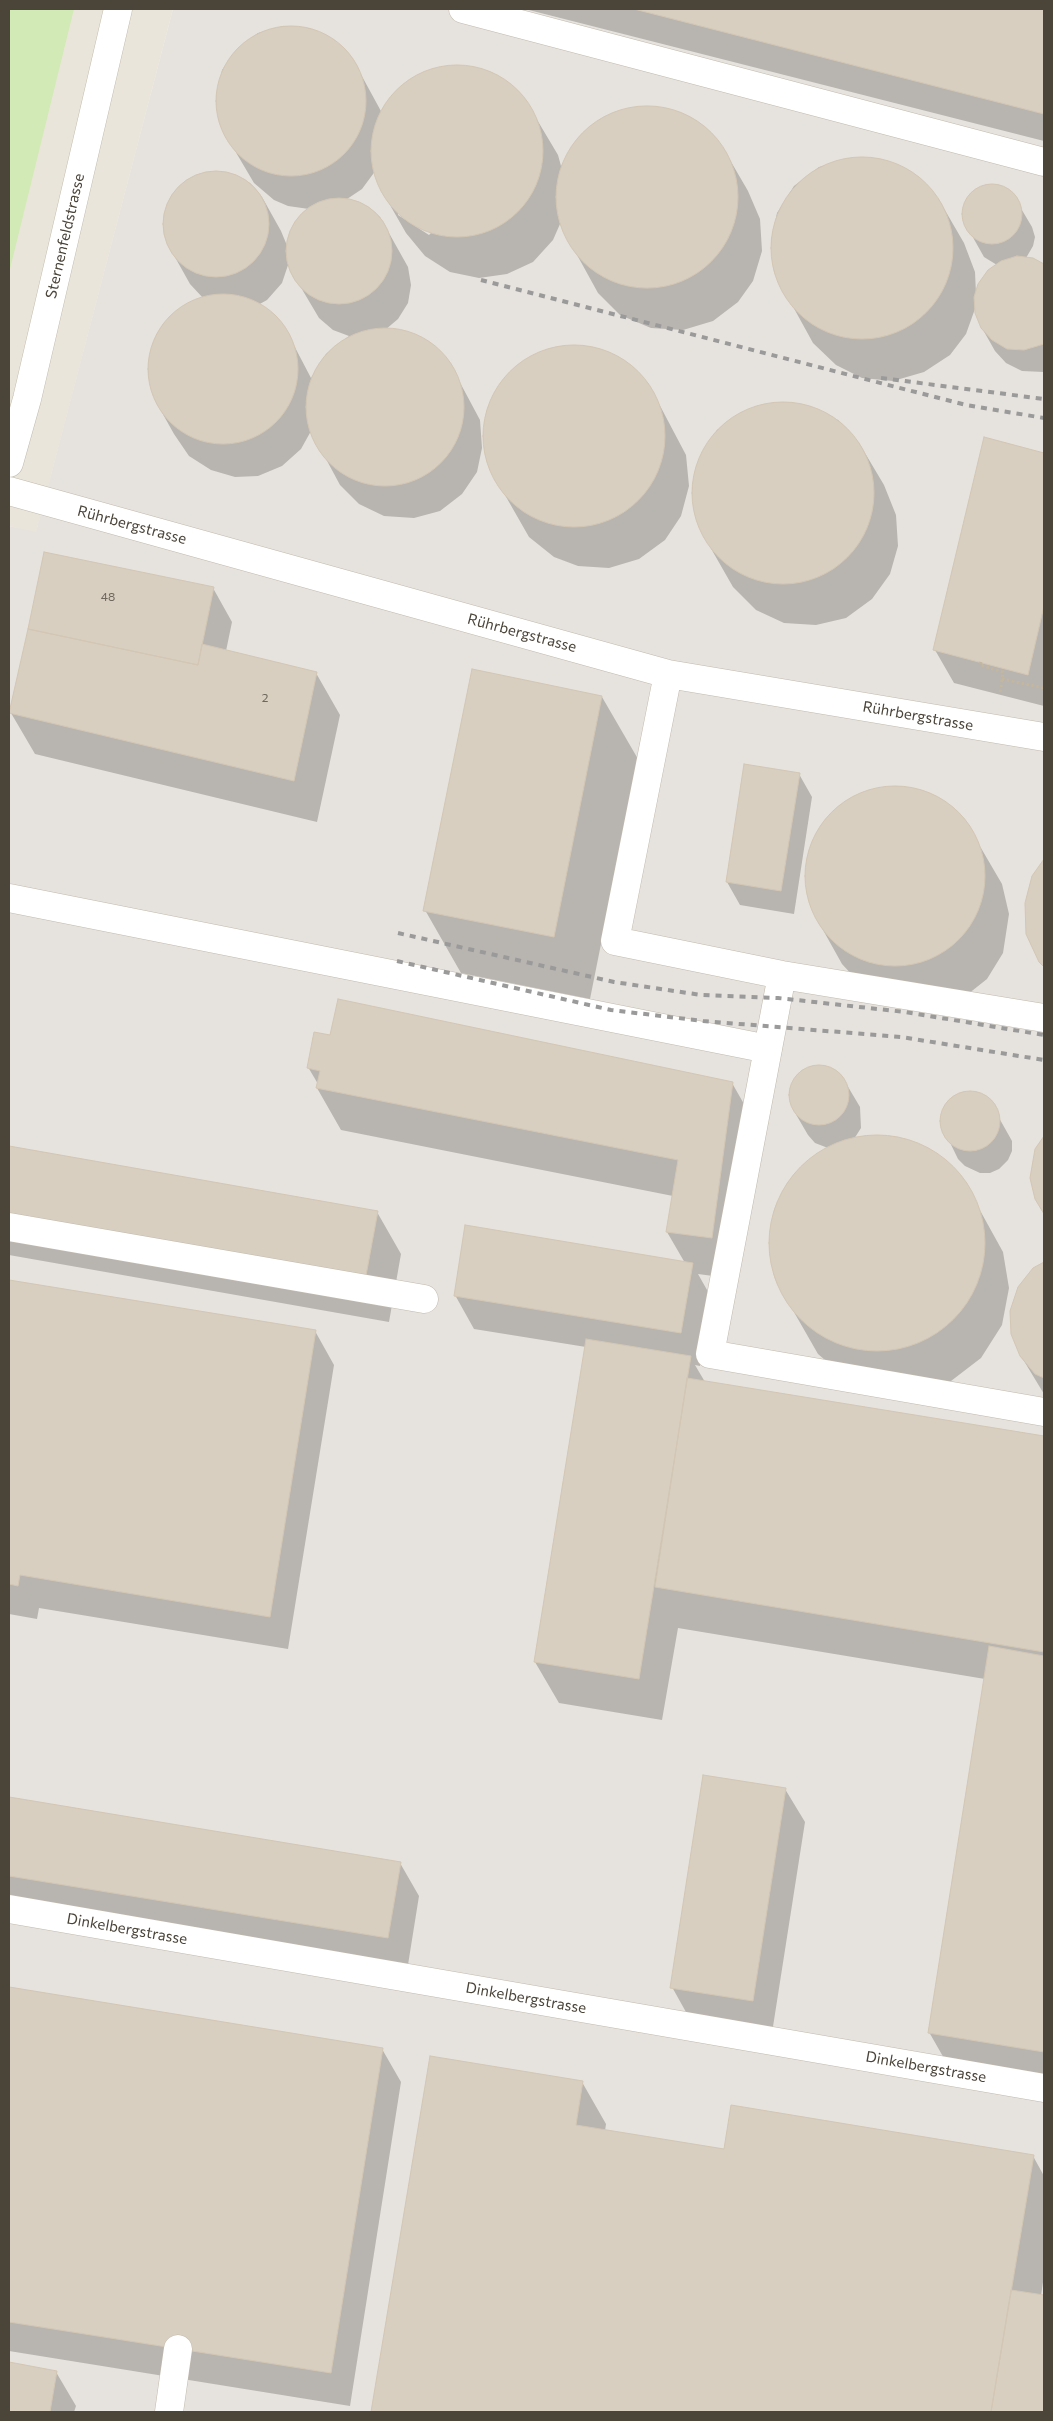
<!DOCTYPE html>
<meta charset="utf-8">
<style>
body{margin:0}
#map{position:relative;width:1053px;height:2421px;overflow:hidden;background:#f6f3ec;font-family:Commissioner,sans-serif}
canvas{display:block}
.frame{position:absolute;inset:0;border:10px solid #4b4439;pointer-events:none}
</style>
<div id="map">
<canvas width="1053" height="2421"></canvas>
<div class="frame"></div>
</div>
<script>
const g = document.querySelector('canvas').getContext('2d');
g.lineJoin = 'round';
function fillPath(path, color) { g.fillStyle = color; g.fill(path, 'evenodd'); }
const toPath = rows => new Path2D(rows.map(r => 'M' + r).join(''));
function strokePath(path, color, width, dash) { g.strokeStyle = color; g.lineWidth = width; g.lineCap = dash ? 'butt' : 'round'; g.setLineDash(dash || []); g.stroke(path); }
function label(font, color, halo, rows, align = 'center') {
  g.font = font + ' Commissioner,sans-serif'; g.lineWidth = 5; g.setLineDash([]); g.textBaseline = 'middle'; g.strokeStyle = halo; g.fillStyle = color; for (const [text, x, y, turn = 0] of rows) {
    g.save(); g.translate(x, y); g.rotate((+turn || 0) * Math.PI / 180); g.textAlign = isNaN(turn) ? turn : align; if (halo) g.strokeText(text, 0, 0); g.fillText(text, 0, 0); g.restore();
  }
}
const residential = toPath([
 [9,9,173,9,36,533,9,526]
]);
const industrial = toPath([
 [173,9,1044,9,1044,2412,9,2412,9,526,36,532]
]);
const green = toPath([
 [9,9,74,9,9,273]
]);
const shadow = toPath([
 [525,9,1044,9,1044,141],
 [283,26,309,28,334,40,352,58,382,113,388,101,409,81,436,68,466,66,491,72,515,89,533,113,558,155,561,166,579,138,603,118,633,108,665,108,702,125,723,148,748,191,760,219,762,251,753,281,738,302,713,321,683,330,651,328,620,315,598,293,560,224,553,240,533,262,507,274,479,278,450,272,425,256,406,233,382,191,376,170,362,189,347,199,365,206,380,217,408,267,411,285,408,303,398,319,385,330,405,331,430,343,449,362,480,420,482,448,477,472,462,494,440,511,414,518,384,516,359,504,340,485,311,431,301,449,282,466,258,476,235,477,211,470,189,456,174,434,155,400,148,372,152,347,163,324,182,307,203,298,190,284,171,250,165,233,164,215,175,191,189,179,206,172,224,172,250,183,262,197,281,231,288,248,290,234,298,218,309,209,288,206,274,200,254,183,221,127,216,101,222,70,237,49,258,33],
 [398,212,431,233,429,235,398,215],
 [289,262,290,269,319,318,333,330,349,336,326,354,311,378,288,334,272,313,258,305,267,300,282,283],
 [850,158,881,159,918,177,939,200,964,243,975,272,976,294,997,265,984,257,966,225,963,215,966,203,979,189,988,186,998,186,1013,195,1032,227,1035,237,1033,246,1026,258,1033,259,1044,266,1044,372,1022,371,1006,363,995,351,982,328,976,306,966,334,950,355,924,372,893,381,862,378,836,365,813,343,774,272,771,241,777,213,794,186,819,167],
 [587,346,625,362,648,383,686,455,689,486,681,516,665,540,639,559,609,568,578,566,554,557,529,537,489,467,483,436,488,407,503,380,527,359,556,347],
 [772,403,809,406,838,420,859,443,884,485,896,515,898,546,890,574,872,599,846,618,816,625,784,623,756,610,733,587,709,545,696,516,692,488,700,457,717,430,742,412],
 [985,439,1044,454,1044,706,954,683,935,650],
 [213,588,232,622,226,651,316,673,340,715,317,822,35,754,11,713],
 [602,697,638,759,590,999,461,973,425,910],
 [745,765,799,774,812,797,794,914,740,905,727,882],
 [899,787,941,800,964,819,1002,884,1009,914,1003,953,987,979,963,998,866,990,842,964,818,921,807,892,808,854,821,826,840,805,868,791],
 [1044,862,1044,968,1040,961,1033,877],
 [331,1037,732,1083,756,1125,736,1279,698,1274,711,1297,700,1366,695,1365,705,1382,1044,1437,1044,2089,953,2074,929,2032,985,1679,678,1628,662,1720,559,1703,535,1662,586,1347,474,1329,455,1295,685,1263,667,1232,673,1196,341,1130,317,1088,318,1084,308,1067],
 [822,1066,832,1069,841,1075,860,1107,861,1128,854,1139,895,1137,933,1152,961,1176,1003,1252,1009,1288,1002,1325,981,1358,951,1381,915,1392,846,1378,818,1354,775,1279,769,1242,775,1207,794,1174,822,1151,828,1148,815,1143,808,1135,794,1111,789,1092,795,1078,802,1070],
 [972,1092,981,1094,989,1100,1012,1141,1012,1151,1008,1160,999,1169,990,1173,980,1173,965,1166,958,1159,942,1126,942,1116,946,1105,962,1093],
 [1044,1138,1044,1213,1036,1199,1036,1150],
 [9,1147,377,1212,401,1254,389,1322,9,1255],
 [1044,1263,1044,1394,1021,1356,1034,1269],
 [9,1281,315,1331,334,1365,288,1649,39,1608,37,1619,9,1614],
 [785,1789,805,1822,772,2033,691,2021,672,1987],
 [9,1799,400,1863,419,1896,407,1971,9,1906],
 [9,1988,382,2049,401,2082,350,2406,9,2351],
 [431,2058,582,2082,606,2124,605,2131,725,2151,1033,2156,1044,2176,1044,2275,1041,2296,1044,2297,1044,2412,372,2412],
 [9,2364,56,2372,76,2406,74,2412,9,2412]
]);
const building = toPath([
 [634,9,1044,9,1044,114,634,9],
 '216 101a75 75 0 1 1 150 0a75 75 0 1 1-150 0Z',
 '371 151a86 86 0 1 1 172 0a86 86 0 1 1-172 0Z',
 '556 197a91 91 0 1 1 182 0a91 91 0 1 1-182 0Z',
 '771 248a91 91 0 1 1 182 0a91 91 0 1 1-182 0Z',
 '163 224a53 53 0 1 1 106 0a53 53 0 1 1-106 0Z',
 '962 214a30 30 0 1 1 60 0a30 30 0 1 1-60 0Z',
 '286 251a53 53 0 1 1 106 0a53 53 0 1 1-106 0Z',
 [1017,256,1033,258,1044,264,1044,344,1024,350,1007,349,992,340,981,328,975,313,974,297,978,284,988,270,1001,261,1017,256],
 '148 369a75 75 0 1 1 150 0a75 75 0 1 1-150 0Z',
 '306 407a79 79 0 1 1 158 0a79 79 0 1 1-158 0Z',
 '483 436a91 91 0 1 1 182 0a91 91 0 1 1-182 0Z',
 '692 493a91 91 0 1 1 182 0a91 91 0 1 1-182 0Z',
 [984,437,1044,453,1044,606,1028,675,933,650,984,437],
 [44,552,214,587,198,665,28,629,44,552],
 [28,629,198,665,202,644,317,672,294,781,9,713,28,629],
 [472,669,602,696,554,937,423,911,472,669],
 [744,764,800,773,781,891,726,882,744,764],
 '805 876a90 90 0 1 1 180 0a90 90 0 1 1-180 0Z',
 [1044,859,1044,967,1039,962,1026,934,1025,903,1032,876,1044,859],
 [338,999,733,1082,712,1238,666,1232,678,1160,316,1088,320,1071,307,1068,314,1032,330,1035,338,999],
 '789 1095a30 30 0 1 1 60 0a30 30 0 1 1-60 0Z',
 '940 1121a30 30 0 1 1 60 0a30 30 0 1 1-60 0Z',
 '769 1243a108 108 0 1 1 216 0a108 108 0 1 1-216 0Z',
 [1044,1136,1044,1214,1035,1199,1030,1178,1035,1149,1044,1136],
 [9,1146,378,1211,365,1281,9,1218,9,1146],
 [465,1225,693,1263,681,1333,454,1296,465,1225],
 [1044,1262,1044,1378,1035,1374,1020,1356,1011,1334,1010,1311,1018,1287,1033,1268,1044,1262],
 [9,1280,316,1330,270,1617,20,1575,18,1586,9,1584,9,1280],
 [586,1339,691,1356,639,1679,534,1662,586,1339],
 [687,1378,1044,1436,1044,1652,655,1587,687,1378],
 [989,1646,1044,1656,1044,2052,928,2033,989,1646],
 [703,1775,786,1788,753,2001,670,1988,703,1775],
 [9,1797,401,1862,388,1938,9,1876,9,1797],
 [9,1987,383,2048,331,2373,9,2322,9,1987],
 [430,2056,583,2081,576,2125,724,2149,731,2105,1034,2155,991,2412,371,2412,430,2056],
 [1011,2290,1044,2295,1044,2412,991,2412,1011,2290],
 [9,2362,57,2371,50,2412,9,2412,9,2362]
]);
const path = toPath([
 [981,662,980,665,1003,672,1000,694],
 [1002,679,1044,688]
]);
const minor = toPath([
 [463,9,1044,162],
 [9,463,27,399,118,9],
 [9,491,668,674,1044,737],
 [668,674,615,941,782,975,1044,1018],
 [9,898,768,1049],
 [782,975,710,1354,1044,1412],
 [9,1227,424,1299],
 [9,1909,1044,2088],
 [169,2412,178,2349]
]);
const rail = toPath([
 [481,280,966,405,1044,418],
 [881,378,1044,399],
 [398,933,614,982,701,995,778,998,905,1012,1044,1035],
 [397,961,611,1010,703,1021,901,1037,1044,1060]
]);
const numberNames = [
 ["48",108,597],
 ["2",265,698]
];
const streetNames = [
 ["Sternenfeldstrasse",65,236,-77],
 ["Rührbergstrasse",132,525,15],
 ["Rührbergstrasse",522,633,15],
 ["Rührbergstrasse",918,716,10],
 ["Dinkelbergstrasse",127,1929,10],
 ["Dinkelbergstrasse",526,1998,10],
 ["Dinkelbergstrasse",926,2067,10]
];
fillPath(residential, '#eae5da');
fillPath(industrial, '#e6e2dd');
fillPath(green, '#d2eab5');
fillPath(shadow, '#0003');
fillPath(building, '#d8cfc1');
strokePath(building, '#d3c7b4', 1);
strokePath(minor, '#c2bbae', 29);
strokePath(path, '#c4b79f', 3, [2.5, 2.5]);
strokePath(minor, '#fff', 28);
strokePath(rail, '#9a9a9a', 4, [6, 6]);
label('12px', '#6e675b', null, numberNames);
label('15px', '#4b4439', '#fff', streetNames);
</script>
